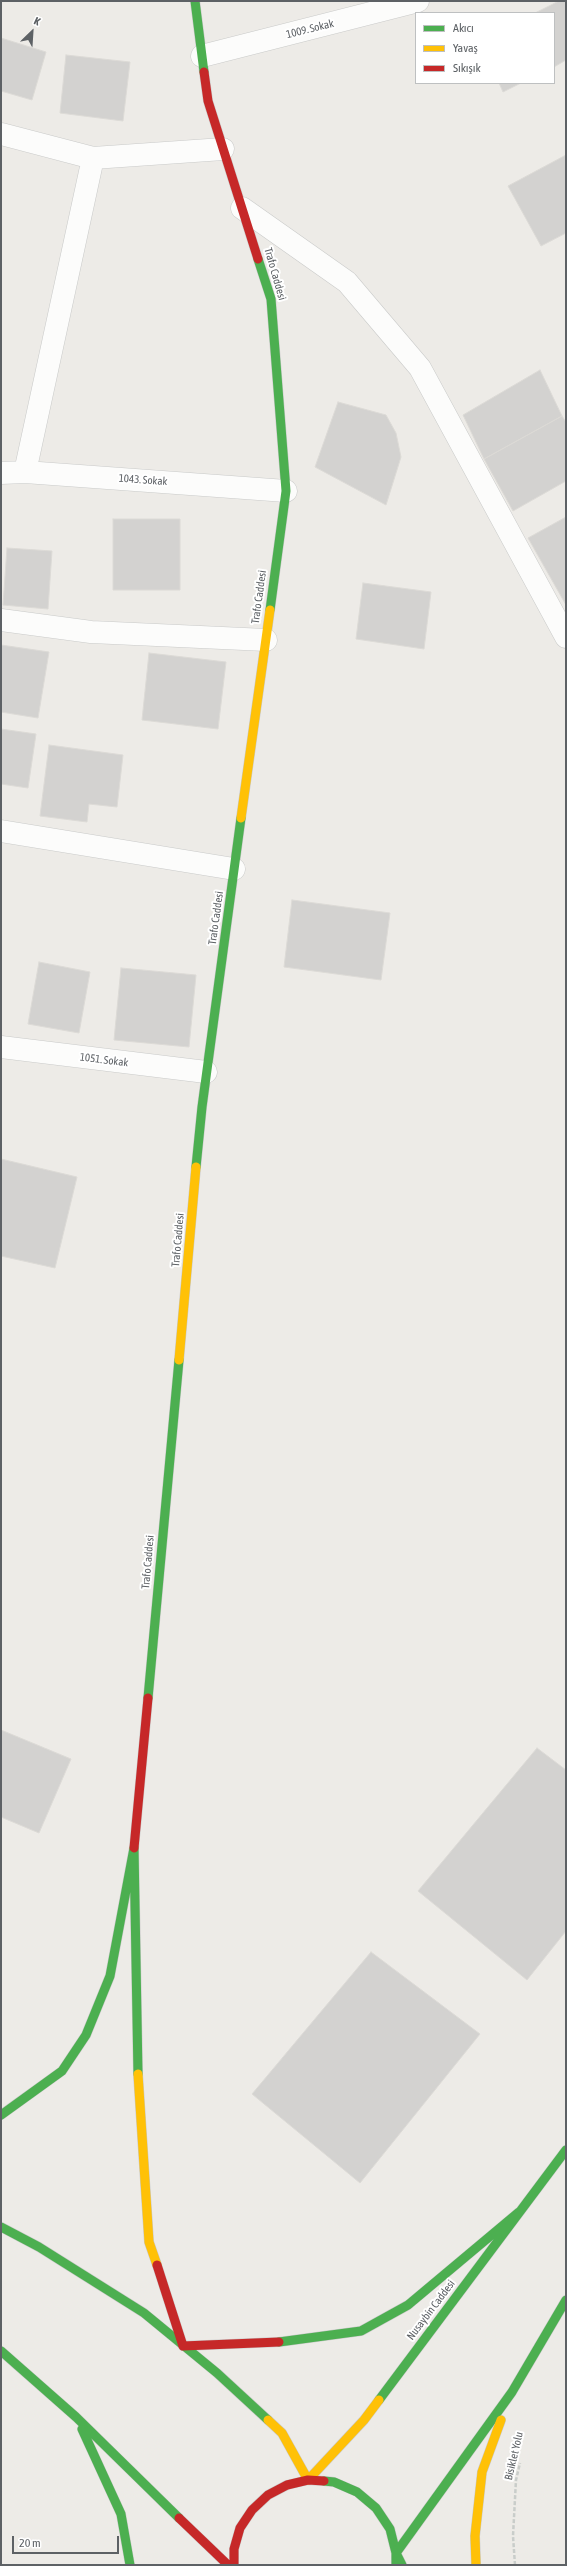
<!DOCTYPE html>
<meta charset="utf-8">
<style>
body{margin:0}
#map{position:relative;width:567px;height:2566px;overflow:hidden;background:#edebe7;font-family:"Asap Condensed",sans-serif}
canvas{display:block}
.frame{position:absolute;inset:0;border:2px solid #5d6165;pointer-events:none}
.legend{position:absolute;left:415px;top:12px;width:140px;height:72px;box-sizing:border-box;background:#fff;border:1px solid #bec0c1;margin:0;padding:5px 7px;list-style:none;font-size:12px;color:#5d6165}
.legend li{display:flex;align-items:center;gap:8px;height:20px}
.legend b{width:20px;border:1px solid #bec0c1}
.north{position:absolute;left:12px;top:12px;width:40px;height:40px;-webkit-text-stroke:3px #fff;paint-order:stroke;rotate:25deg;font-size:11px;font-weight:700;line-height:16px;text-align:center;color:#5d6165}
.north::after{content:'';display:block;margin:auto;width:14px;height:18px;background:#5d6165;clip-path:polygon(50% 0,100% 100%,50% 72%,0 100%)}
.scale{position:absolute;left:12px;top:2536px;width:107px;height:18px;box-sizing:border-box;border:2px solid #5d6165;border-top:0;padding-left:5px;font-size:12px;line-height:14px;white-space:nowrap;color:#5d6165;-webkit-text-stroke:3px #fff;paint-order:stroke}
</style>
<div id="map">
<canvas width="567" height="2566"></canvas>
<div class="frame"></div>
<ul class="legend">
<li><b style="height:5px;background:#4caf50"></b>Akıcı</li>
<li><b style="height:5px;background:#ffc107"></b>Yavaş</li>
<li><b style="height:5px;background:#c62828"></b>Sıkışık</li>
</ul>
<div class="north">K</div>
<div class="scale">20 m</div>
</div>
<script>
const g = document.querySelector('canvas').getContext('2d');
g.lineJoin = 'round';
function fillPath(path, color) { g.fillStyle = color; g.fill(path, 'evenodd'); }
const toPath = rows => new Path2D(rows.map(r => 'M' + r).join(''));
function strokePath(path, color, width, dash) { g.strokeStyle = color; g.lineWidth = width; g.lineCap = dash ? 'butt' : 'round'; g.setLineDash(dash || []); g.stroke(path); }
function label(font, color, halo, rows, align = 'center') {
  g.font = font + ' "Asap Condensed",sans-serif'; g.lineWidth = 4; g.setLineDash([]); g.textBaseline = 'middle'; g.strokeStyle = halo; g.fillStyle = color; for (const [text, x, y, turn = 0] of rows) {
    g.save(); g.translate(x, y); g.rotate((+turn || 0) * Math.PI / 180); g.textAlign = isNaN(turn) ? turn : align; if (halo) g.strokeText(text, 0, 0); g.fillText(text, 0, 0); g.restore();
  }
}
const building = toPath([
 [559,1,566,1,566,60,554,67,554,13,535,13,559,1],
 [1,38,46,52,32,100,1,91,1,38],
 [66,55,130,62,123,121,60,113,66,55],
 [499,83,521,83,503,92,499,83],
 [566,155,566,233,541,246,508,186,566,155],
 [540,370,562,416,484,459,463,415,540,370],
 [338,402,386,415,396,433,401,457,386,505,315,467,338,402],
 [562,416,566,422,566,481,513,511,484,459,562,416],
 [566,517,566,605,528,538,566,517],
 [113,519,180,519,180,590,113,590,113,519],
 [7,548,52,551,48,609,3,605,7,548],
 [363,583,431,592,424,649,356,639,363,583],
 [1,645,49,652,38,718,1,712,1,645],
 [149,653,226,662,218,729,142,720,149,653],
 [1,729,36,734,28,788,1,784,1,729],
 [49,745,123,755,117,807,89,804,87,822,40,816,49,745],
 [292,900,390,913,381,980,284,967,292,900],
 [39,962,90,972,79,1033,28,1024,39,962],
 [121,968,196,975,189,1047,114,1040,121,968],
 [1,1159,77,1177,55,1268,1,1256,1,1159],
 [1,1730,71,1759,39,1833,1,1817,1,1730],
 [537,1748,566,1770,566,1931,527,1980,418,1891,537,1748],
 [371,1952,480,2034,360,2183,252,2094,371,1952]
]);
const path = toPath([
 [515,2565,513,2536,516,2480,520,2463]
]);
const street = toPath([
 [202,56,418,1],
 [1,134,93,158,223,149],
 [242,208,347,282,420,368,566,637],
 [25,472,93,158],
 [1,473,25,472,286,491],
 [1,620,91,632,266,640],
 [1,831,234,869],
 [1,1047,206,1072]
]);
const fast = toPath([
 [195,1,204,72],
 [258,259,271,299,286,491,270,610],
 [196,1167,202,1107,241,818],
 [148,1698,179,1360],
 [1,2115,62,2071,86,2035,110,1976,134,1848,138,2074],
 [1,2227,39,2247,144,2313,217,2373,268,2420],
 [279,2342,361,2331,408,2305,519,2212],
 [1,2351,76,2417,179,2518],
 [379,2400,566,2150],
 [82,2429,121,2514,130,2565],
 [324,2481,334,2482,357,2492,376,2508,390,2529,396,2553,396,2564],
 [402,2565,396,2553,512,2392,566,2300]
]);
const slow = toPath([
 [241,818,270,610],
 [179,1360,196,1167],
 [138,2074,149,2242,157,2265],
 [268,2420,282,2433,308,2480,364,2420,379,2400],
 [476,2565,475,2536,482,2472,501,2420]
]);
const jam = toPath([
 [204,72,208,101,258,259],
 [134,1848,148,1698],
 [157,2265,183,2346,279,2342],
 [179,2518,228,2565],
 [234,2565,234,2549,240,2528,252,2510,268,2495,287,2485,308,2480,324,2481]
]);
const streetNames = [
 ["1009. Sokak",310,29,-14],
 ["Trafo Caddesi",275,274,74],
 ["1043. Sokak",143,480,4],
 ["Trafo Caddesi",259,597,-82],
 ["Trafo Caddesi",216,918,-82],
 ["1051. Sokak",104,1060,7],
 ["Trafo Caddesi",178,1240,-85],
 ["Trafo Caddesi",148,1562,-85],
 ["Nusaybin Caddesi",431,2310,-53],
 ["Bisiklet Yolu",514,2456,-77]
];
fillPath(building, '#d3d2d0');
strokePath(building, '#dcdad6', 1);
strokePath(street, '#c9cac9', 23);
strokePath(fast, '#c9c9c9', 10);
strokePath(slow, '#c9c9c9', 10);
strokePath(jam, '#c9c9c9', 10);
strokePath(path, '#c9cdca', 2.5, [4, 2]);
strokePath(street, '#fcfcfb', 22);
strokePath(fast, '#4caf50', 9);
strokePath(slow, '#ffc107', 9);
strokePath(jam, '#c62828', 9);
label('11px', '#5d6165', '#fff', streetNames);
</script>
